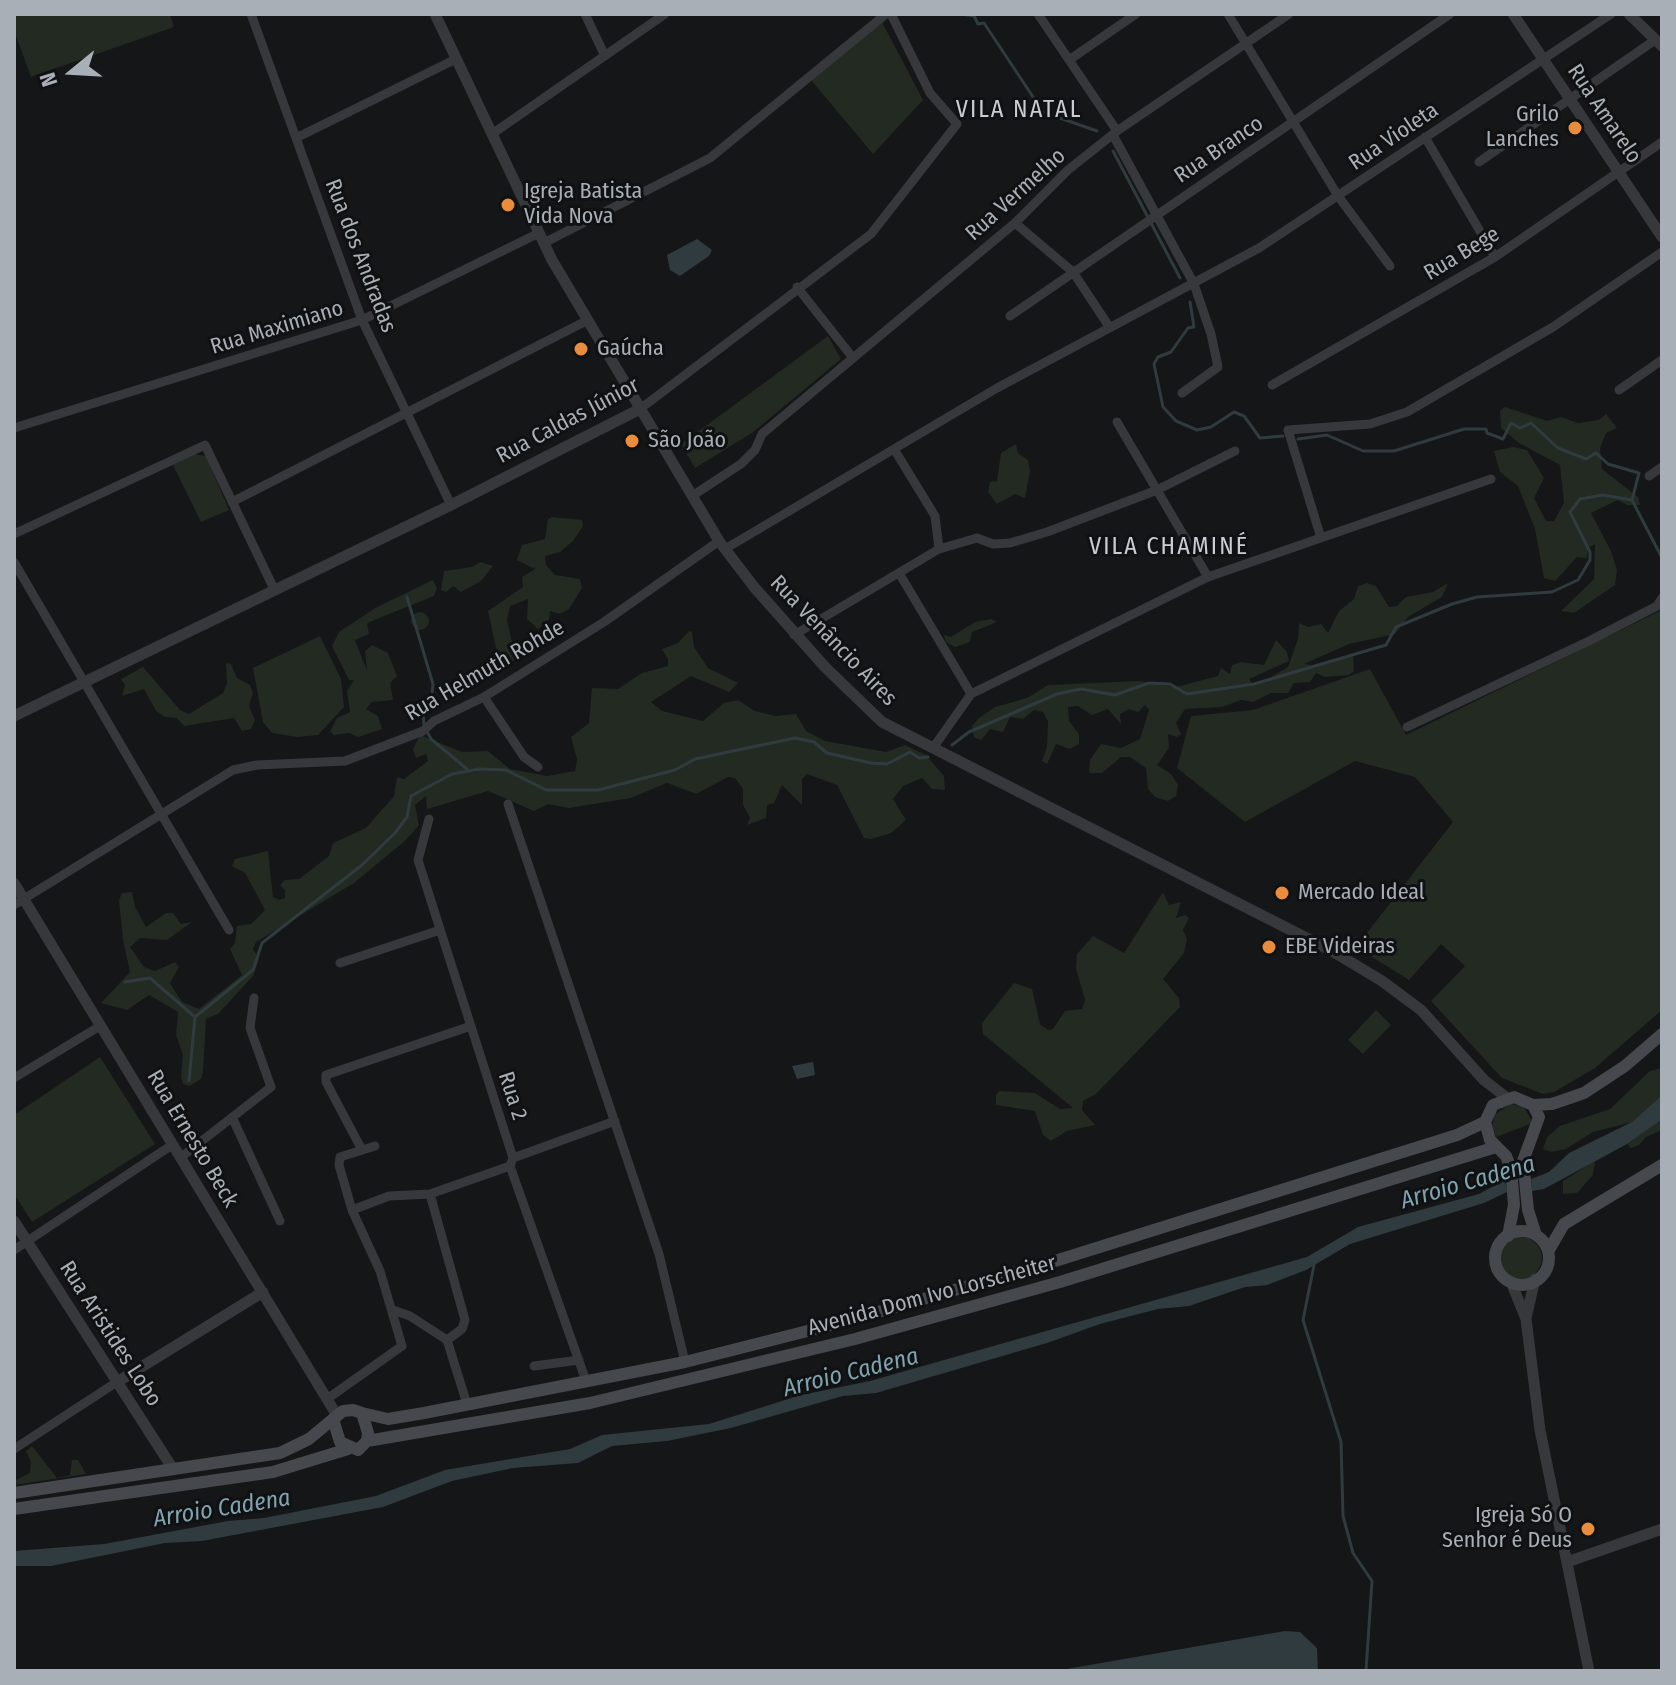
<!DOCTYPE html>
<meta charset="utf-8">
<style>
body{margin:0}
#map{position:relative;width:1676px;height:1685px;overflow:hidden;background:#151617;font-family:"Fira Sans Condensed",sans-serif}
canvas{display:block}
.frame{position:absolute;inset:0;border:16px solid #a8afb6;pointer-events:none}
.north{position:absolute;left:32px;top:32px;width:80px;height:80px;-webkit-text-stroke:6px #101112;paint-order:stroke;rotate:252deg;font-size:22px;font-weight:700;line-height:32px;text-align:center;color:#a8afb6}
.north::after{content:'';display:block;margin:auto;width:28px;height:36px;background:#a8afb6;clip-path:polygon(50% 0,100% 100%,50% 72%,0 100%)}
</style>
<div id="map">
<canvas width="1676" height="1685"></canvas>
<div class="frame"></div>
<div class="north">N</div>
</div>
<script>
const g = document.querySelector('canvas').getContext('2d');
g.lineJoin = 'round';
function fillPath(path, color) { g.fillStyle = color; g.fill(path, 'evenodd'); }
const toPath = rows => new Path2D(rows.map(r => 'M' + r).join(''));
function strokePath(path, color, width, dash) { g.strokeStyle = color; g.lineWidth = width; g.lineCap = dash ? 'butt' : 'round'; g.setLineDash(dash || []); g.stroke(path); }
function label(font, color, halo, rows, align = 'center') {
  g.font = font + ' "Fira Sans Condensed",sans-serif'; g.lineWidth = 6; g.setLineDash([]); g.textBaseline = 'middle'; g.strokeStyle = halo; g.fillStyle = color; for (const [text, x, y, turn = 0] of rows) {
    g.save(); g.translate(x, y); g.rotate((+turn || 0) * Math.PI / 180); g.textAlign = isNaN(turn) ? turn : align; if (halo) g.strokeText(text, 0, 0); g.fillText(text, 0, 0); g.restore();
  }
}
const green = toPath([
 [14,14,170,14,174,27,31,77,14,30],
 [882,22,923,100,873,154,811,80],
 [828,336,841,359,752,433,695,468,681,444],
 [1505,407,1547,421,1561,417,1578,423,1599,420,1606,414,1617,428,1606,433,1600,448,1602,469,1638,497,1640,505,1627,505,1618,500,1591,513,1611,551,1617,570,1615,585,1574,613,1561,611,1594,579,1595,544,1588,548,1587,558,1577,557,1555,581,1544,578,1535,529,1518,486,1500,472,1494,451,1513,447,1527,450,1544,478,1534,498,1546,521,1554,521,1564,503,1560,465,1519,443,1501,428,1500,411],
 [1016,444,1018,453,1028,460,1030,471,1025,498,1015,494,997,504,988,492,990,482,997,481,1001,453],
 [193,454,206,456,229,510,201,522,173,465],
 [552,517,582,520,583,526,573,541,560,552,545,556,546,565,555,575,580,579,582,588,569,609,560,614,550,611,549,620,538,629,527,619,528,599,510,606,507,620,516,659,512,661,502,657,496,648,488,611,523,587,522,577,535,569,517,560,522,545,545,539,548,519],
 [480,562,493,566,481,581,461,592,453,586,446,592,441,590,444,571,472,567],
 [433,580,437,588,434,596,367,623,369,634,355,640,367,671,365,651,372,645,388,653,397,676,390,683,393,700,372,702,366,709,378,716,382,729,358,737,349,733,334,735,330,732,337,718,350,712,347,691,354,680,349,680,332,646,339,632,377,607],
 [1367,583,1376,586,1389,607,1397,606,1406,597,1433,592,1448,583,1442,597,1408,617,1395,634,1349,644,1304,664,1312,665,1353,654,1354,671,1349,675,1325,677,1316,673,1310,682,1294,683,1288,693,1271,693,1253,702,1241,700,1222,707,1185,709,1176,723,1181,734,1177,737,1168,734,1169,748,1157,765,1171,774,1178,785,1176,796,1168,801,1155,797,1148,789,1146,768,1130,757,1121,757,1102,773,1089,773,1090,760,1101,744,1121,748,1140,739,1149,710,1145,705,1138,712,1129,709,1120,714,1121,724,1108,709,1092,715,1078,706,1068,707,1069,721,1079,734,1079,744,1070,749,1056,744,1047,764,1042,761,1047,747,1048,721,1043,712,1034,710,1023,719,1010,717,1003,732,990,729,981,740,974,737,972,726,979,718,995,707,1027,698,1048,685,1139,681,1176,687,1218,676,1221,668,1230,674,1232,665,1241,662,1264,665,1276,640,1287,652,1289,661,1249,679,1252,683,1268,679,1288,667,1298,639,1299,623,1308,627,1321,624,1328,633,1339,611,1354,599,1358,586],
 [1662,610,1662,1010,1595,1068,1554,1092,1543,1094,1502,1078,1431,1001,1465,966,1441,944,1409,980,1356,947,1453,822,1415,777,1355,761,1245,822,1177,768,1191,716,1253,710,1370,669,1406,735],
 '411 621a9 9 0 1 1 18 0a9 9 0 1 1-18 0Z',
 [991,619,997,622,972,632,970,642,955,647,946,642,944,635,951,637,975,622],
 [689,631,692,632,694,647,708,668,738,683,729,692,691,676,651,702,662,711,703,721,724,703,738,700,755,711,775,716,796,714,806,731,825,741,886,752,905,745,926,755,944,776,945,790,932,789,922,778,903,786,893,799,906,820,891,833,871,839,864,838,837,785,807,774,802,779,802,805,782,785,774,803,767,805,766,818,747,825,750,818,743,805,743,789,735,778,728,777,696,794,667,783,631,798,569,808,548,804,534,811,488,791,427,809,426,796,415,805,419,825,406,840,354,883,256,942,253,949,259,959,253,976,218,1014,206,1019,203,1072,201,1079,190,1086,183,1084,181,1077,183,1055,176,1035,178,1012,149,995,127,1010,101,1003,130,972,123,940,119,900,122,893,132,892,135,907,146,927,166,913,173,913,181,924,192,922,167,940,140,938,130,947,144,967,155,971,175,962,179,967,170,983,182,1002,199,1009,242,975,230,949,235,943,237,926,251,924,265,910,245,873,232,866,235,859,268,851,273,897,279,900,285,898,285,890,280,885,285,880,299,879,329,856,333,843,366,828,394,796,397,777,404,779,428,761,426,754,416,758,413,749,420,735,462,752,488,751,510,769,547,776,575,771,577,759,571,737,589,723,592,688,618,689,642,673,668,666,668,659,662,649,678,643],
 [320,636,341,679,344,707,318,735,297,737,272,733,263,722,253,668],
 [226,663,231,664,237,678,250,685,253,693,249,706,255,720,251,729,242,731,234,718,184,726,177,718,165,717,156,711,144,689,122,696,125,685,121,679,143,667,180,710,189,714,223,693,227,683],
 [1163,892,1169,905,1181,902,1176,918,1185,915,1189,918,1183,930,1187,939,1184,953,1163,979,1179,998,1180,1007,1096,1094,1083,1101,1082,1110,1095,1125,1067,1131,1051,1141,1043,1135,1035,1111,996,1105,996,1095,999,1091,1035,1093,1060,1109,1073,1108,983,1034,982,1023,1014,983,1032,989,1040,1024,1048,1030,1053,1029,1065,1011,1082,1009,1085,1000,1076,969,1077,954,1093,936,1124,953],
 [1376,1010,1391,1025,1363,1054,1348,1040],
 [100,1057,155,1144,32,1222,14,1194,14,1115],
 [1662,1068,1662,1095,1632,1122,1593,1132,1566,1149,1551,1152,1543,1149,1547,1137,1560,1126,1610,1109,1650,1071],
 [1511,1104,1524,1107,1533,1123,1496,1137,1492,1126,1495,1114],
 [1662,1119,1662,1130,1646,1137,1639,1145,1631,1148,1627,1144],
 [1595,1161,1593,1175,1577,1193,1563,1194,1563,1181],
 '1500 1258a21 21 0 1 1 42 0a21 21 0 1 1-42 0Z',
 [32,1446,57,1478,70,1475,72,1460,78,1460,86,1474,14,1485,14,1481,30,1473,31,1462,26,1451]
]);
const water = toPath([
 [697,239,712,250,709,256,680,276,670,270,667,255],
 [813,1062,815,1075,797,1079,792,1066],
 [1662,1095,1661,1120,1627,1144,1544,1189,1532,1191,1531,1179,1549,1172,1569,1153,1632,1122],
 [1505,1180,1507,1192,1484,1203,1350,1244,1306,1270,1267,1285,1245,1287,1189,1306,1158,1309,1100,1324,1047,1343,876,1393,843,1396,731,1428,667,1441,612,1446,578,1463,513,1468,452,1481,383,1507,202,1541,165,1543,51,1566,14,1566,14,1551,104,1544,228,1521,264,1518,376,1496,445,1470,570,1449,602,1435,709,1424,801,1395,870,1381,1307,1257,1358,1227,1479,1194],
 [1285,1631,1300,1632,1317,1648,1318,1671,1055,1671]
]);
const stream = toPath([
 [961,14,974,16,978,24,984,23,1043,112,1097,131],
 [1113,151,1180,278],
 [1190,302,1194,327,1188,328,1171,352,1158,357,1154,364,1163,407,1176,421,1197,430,1211,427,1234,412,1244,416,1260,438,1283,436],
 [1298,439,1327,435,1363,451,1394,451,1464,429,1486,429,1487,433,1503,439,1511,423,1520,428,1531,423,1558,448,1586,459,1596,453,1608,464,1639,473,1632,500,1662,558],
 [407,597,433,684,431,704,423,710,424,726,431,739,467,769],
 [952,745,969,732,1057,694,1081,689,1115,695,1149,683,1170,684,1187,694,1254,684,1386,645,1396,627,1452,604,1477,597,1552,592,1578,580,1590,560,1590,552,1570,512,1580,499,1603,495,1632,500],
 [125,982,150,978,195,1017],
 [189,1081,195,1017,253,970,262,943,362,865,395,833,407,817,411,796,452,774,479,769,506,770,546,790,598,790,675,770,695,759,795,738,814,742,827,753,871,763,887,764,910,752,919,758,928,757],
 [1314,1265,1303,1320,1341,1442,1343,1516,1353,1553,1372,1581,1366,1671]
]);
const minor = toPath([
 [251,14,362,320,451,505],
 [585,14,605,56],
 [1038,14,1117,131],
 [1228,14,1338,196,1390,266],
 [1069,60,1136,14],
 [492,134,665,14],
 [1113,135,1194,284,1211,334,1218,367,1182,393],
 [1425,137,1495,257],
 [296,138,456,59],
 [1479,162,1655,40],
 [1015,223,1073,272,1110,328],
 [544,243,710,158,886,14],
 [797,287,853,358],
 [1010,316,1450,14],
 [1272,385,1495,257,1662,142],
 [1619,390,1662,360],
 [640,409,871,234,957,124,930,93,891,14],
 [1117,422,1208,577],
 [14,428,362,320,539,233],
 [894,449,935,516,939,549],
 [1649,476,1662,467],
 [692,496,741,464,755,450,762,434,1015,223,1068,170,1117,131,1289,14],
 [232,502,588,320],
 [14,534,205,445,275,591],
 [1321,538,1288,430,1370,424,1407,412,1553,327,1662,252],
 [725,549,997,388,1259,248,1611,14],
 [14,562,229,930],
 [899,573,971,694],
 [794,635,939,549,977,538,993,544,1010,543,1047,532,1157,490,1235,451],
 [484,697,524,757,538,767],
 [1407,727,1589,641,1657,606,1662,598],
 [933,748,971,694,1208,577,1491,479],
 [508,804,659,1254,685,1362],
 [429,819,418,860,513,1158,510,1166,586,1381],
 [14,905,233,770,257,765,345,761,423,731,434,721,484,697,604,622,719,541],
 [340,963,440,930],
 [14,1078,100,1026],
 [232,1117,280,1221],
 [362,1150,326,1082,326,1075,471,1026],
 [180,1158,271,1087,250,1028,254,998],
 [513,1158,615,1121],
 [430,1194,465,1320,462,1329,447,1340],
 [352,1210,389,1196,430,1194,510,1166],
 [14,1250,172,1145],
 [393,1310,410,1316,447,1340,467,1404],
 [534,1366,579,1360],
 [327,1399,402,1346,380,1271,352,1210,339,1165,340,1157,375,1146],
 [14,1449,117,1382]
]);
const tertiary = toPath([
 [435,14,552,260,665,450,719,541,754,587,825,667,882,722,1332,951,1382,981,1421,1010,1484,1080,1507,1098],
 [1513,14,1662,237],
 [1629,14,1662,46],
 [14,716,451,505,640,409],
 [14,883,336,1414],
 [14,1221,173,1469],
 [1511,1282,1526,1319,1540,1430,1589,1671],
 [1526,1318,1535,1279],
 [117,1382,263,1292],
 [1567,1562,1662,1529]
]);
const secondary = toPath([
 [1533,1105,1552,1104,1584,1093,1625,1066,1662,1034],
 '1495 1258a27 27 0 1 1 54 0a27 27 0 1 1-54 0Z',
 [1508,1236,1514,1205,1511,1169,1506,1156,1490,1140,1485,1122,1493,1105,1514,1097,1533,1105,1539,1117,1523,1161,1528,1210,1536,1235],
 [1549,1250,1564,1224,1662,1165],
 [353,1410,362,1413,368,1433,367,1441,358,1450,340,1442,333,1419,343,1411,353,1410],
 [362,1413,388,1419,424,1413,685,1362,847,1321,1055,1261,1457,1135,1485,1122],
 [367,1441,590,1403,855,1339,1060,1282,1496,1147],
 [14,1493,280,1453,309,1439,333,1419],
 [14,1509,273,1472,348,1449]
]);
const markers = [
 [1575,128,8,"#e98c3b"],
 [508,205,8,"#e98c3b"],
 [581,349,8,"#e98c3b"],
 [632,441,8,"#e98c3b"],
 [1282,893,8,"#e98c3b"],
 [1269,947,8,"#e98c3b"],
 [1588,1529,8,"#e98c3b"]
];
const streetNames = [
 ["Rua Amarelo",1604,114,56],
 ["Rua Violeta",1394,137,-34],
 ["Rua Branco",1219,150,-34],
 ["Rua Vermelho",1016,195,-42],
 ["Rua Bege",1462,254,-31],
 ["Rua dos Andradas",360,256,69],
 ["Rua Maximiano",277,328,-17],
 ["Rua Caldas Júnior",568,421,-28],
 ["Rua Venâncio Aires",833,641,46],
 ["Rua Helmuth Rohde",485,671,-30],
 ["Rua 2",512,1096,72],
 ["Rua Ernesto Beck",192,1139,59],
 ["Avenida Dom Ivo Lorscheiter",932,1296,-15],
 ["Rua Aristides Lobo",110,1334,57]
];
const poiNames = [
 ["Grilo",1559,115,"right"],
 ["Lanches",1559,140,"right"],
 ["Igreja Batista",524,192],
 ["Vida Nova",524,217],
 ["Gaúcha",597,349],
 ["São João",648,441],
 ["Mercado Ideal",1298,893],
 ["EBE Videiras",1285,947],
 ["Igreja Só O",1572,1516,"right"],
 ["Senhor é Deus",1572,1541,"right"]
];
const neighbourhoodNames = [
 ["VILA NATAL",1019,110],
 ["VILA CHAMINÉ",1169,547]
];
const waterNames = [
 ["Arroio Cadena",1468,1183,-16],
 ["Arroio Cadena",851,1373,-14],
 ["Arroio Cadena",222,1509,-9]
];
fillPath(green, '#222a22');
fillPath(water, '#2f3b3f');
strokePath(stream, '#2f3b3f', 3);
strokePath(minor, '#36383c', 9);
strokePath(tertiary, '#36383c', 11);
strokePath(secondary, '#45484c', 12);
for (const [x, y, r, color] of markers) { const dot = new Path2D(); dot.arc(x, y, r, 0, 2 * Math.PI); g.fillStyle = color; g.fill(dot); strokePath(dot, '#101112', 3); }
label('22px', '#a8afb6', '#101112', streetNames);
label('22px', '#a8afb6', '#101112', poiNames, 'left');
g.letterSpacing = '2px';
label('24px', '#c9cdd3', '#101112', neighbourhoodNames);
g.letterSpacing = '0px';
label('italic 24px', '#80a3b0', '#101112', waterNames);
</script>
